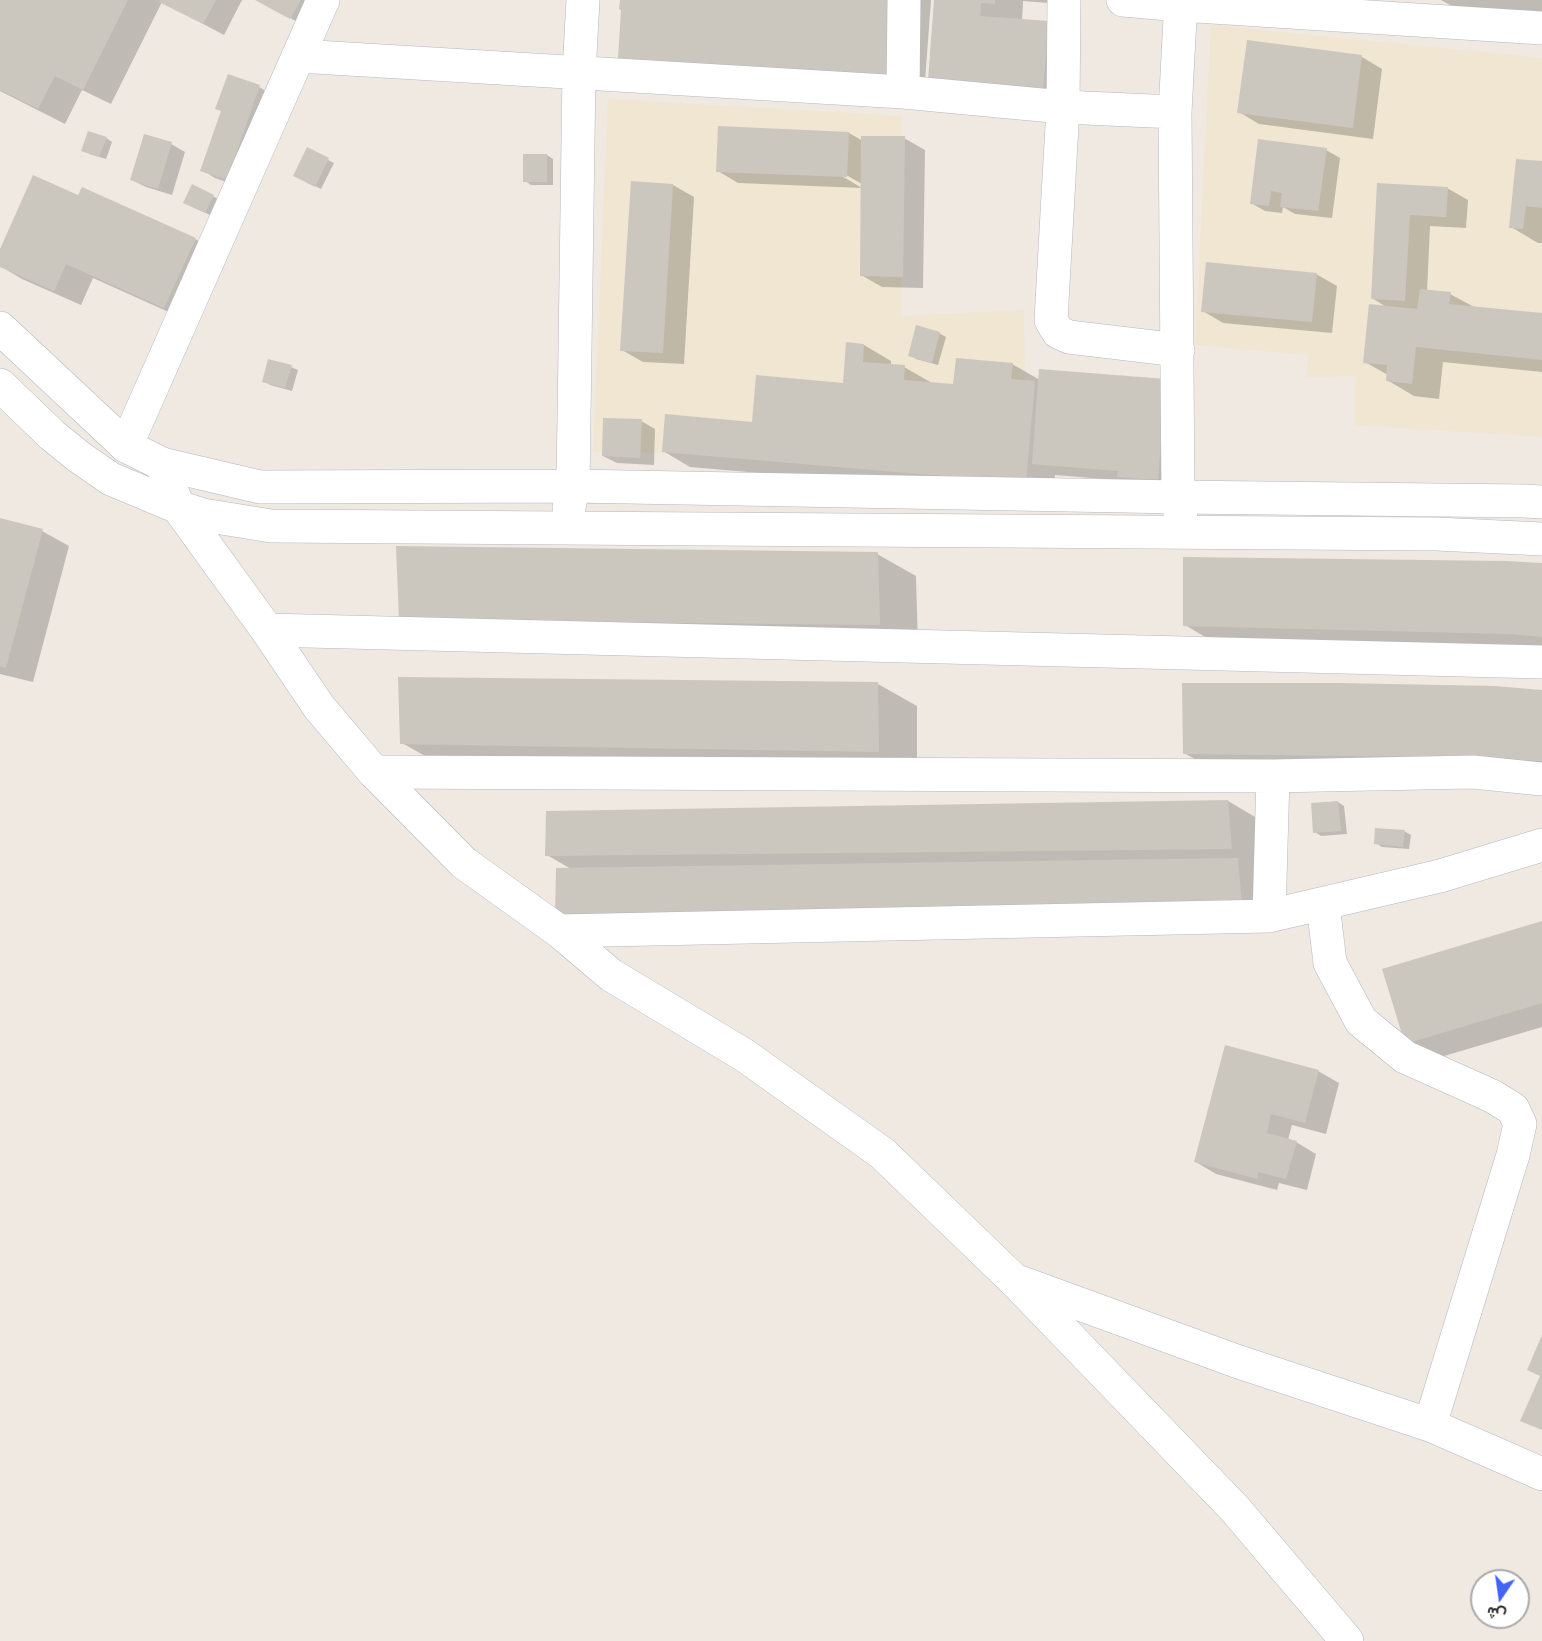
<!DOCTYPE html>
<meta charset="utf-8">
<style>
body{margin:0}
#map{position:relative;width:1542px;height:1641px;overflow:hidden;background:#efe9e1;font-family:Lato,Vazirmatn,sans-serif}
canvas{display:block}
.north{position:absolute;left:1470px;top:1569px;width:60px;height:60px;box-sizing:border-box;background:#fff;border:2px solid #ababab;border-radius:50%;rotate:193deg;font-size:16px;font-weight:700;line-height:24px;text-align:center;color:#2e2e2e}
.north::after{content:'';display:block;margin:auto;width:21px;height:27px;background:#4264fb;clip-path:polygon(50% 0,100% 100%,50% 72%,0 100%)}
</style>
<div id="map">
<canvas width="1542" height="1641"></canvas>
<div class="north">ش</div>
</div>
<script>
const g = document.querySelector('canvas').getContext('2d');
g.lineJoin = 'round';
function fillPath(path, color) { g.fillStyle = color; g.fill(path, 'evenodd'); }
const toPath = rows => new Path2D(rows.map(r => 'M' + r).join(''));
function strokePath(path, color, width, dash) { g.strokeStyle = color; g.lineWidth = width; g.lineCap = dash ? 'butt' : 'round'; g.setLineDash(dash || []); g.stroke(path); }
const education = toPath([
 [1211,25,1542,58,1542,437,1355,425,1355,376,1307,377,1308,355,1195,345],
 [608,99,901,116,901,316,1024,310,1026,456,1018,458,593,452]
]);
const shadow = toPath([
 [0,0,242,0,224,35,162,2,111,104,82,90,65,124,0,91],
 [256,0,327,0,311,29],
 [621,0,931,0,923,109,623,10],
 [936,0,1074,0,1074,5,1023,1,1022,21,1075,38,1069,116],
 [1441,0,1542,0,1542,21,1464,13],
 [1248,41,1362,57,1382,69,1373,139,1259,124,1239,112],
 [259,87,273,95,240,187,215,178,202,170,223,111],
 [849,133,863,141,904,138,925,150,923,288,882,287,861,275,862,188,738,183,718,171],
 [841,172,862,184,862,188,840,175],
 [106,138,112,142,106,159,89,154],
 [171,144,185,152,172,195,146,187,132,180],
 [1326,150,1340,158,1332,218,1295,214,1283,207,1282,213,1265,211,1251,203],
 [547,155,553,159,553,185,531,185,525,181],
 [328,160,334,163,321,189,301,179],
 [1542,163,1542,243,1538,243,1511,227],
 [633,182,673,185,694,197,684,364,643,362,622,350],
 [1379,184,1447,188,1468,200,1466,228,1430,226,1427,291,1450,294,1476,308,1542,315,1542,372,1443,362,1439,399,1414,396,1387,380,1388,375,1365,362,1388,308,1372,298],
 [193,186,220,200,212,216,191,206],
 [79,197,195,239,222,255,191,322,93,278,81,305,22,279,0,266,0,253],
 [1316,274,1337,286,1332,333,1223,323,1203,311],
 [939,333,946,337,938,365,916,359,910,355],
 [864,345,891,361,891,366,904,367,932,383,955,386,1012,364,1040,380,1166,381,1179,491,1128,481,1055,475,1053,498,690,467,663,451,753,423,845,384],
 [291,367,298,370,292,391,270,385,264,381],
 [641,421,655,429,654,465,617,463,603,456],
 [0,519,42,531,69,546,33,682,0,674],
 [877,554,916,576,918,646,400,619],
 [1542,565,1542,655,1224,648,1185,625],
 [878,684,917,706,917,773,441,765,402,743],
 [1542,692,1542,781,1223,775,1184,753],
 [1228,801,1267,824,1281,928,596,935,557,913,571,869,547,855],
 [1338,802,1344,806,1347,834,1321,836,1315,832],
 [1404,831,1411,835,1409,849,1382,847,1376,843],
 [1542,923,1542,1027,1434,1059,1406,1043],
 [1318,1071,1339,1083,1326,1134,1292,1125,1288,1140,1296,1142,1316,1154,1307,1190,1279,1183,1277,1190,1216,1174,1196,1162]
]);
const building = toPath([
 [0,0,128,0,83,90,55,76,38,109,0,90],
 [160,0,216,0,203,24,159,2],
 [255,0,301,0,290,19],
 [620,0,903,0,896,94,617,74,621,10,619,9],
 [934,0,995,0,995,4,981,3,980,16,1049,21,1042,101,927,93],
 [1247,40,1362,55,1353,128,1237,113],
 [228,74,260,85,227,180,200,171,221,111,215,109],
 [718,126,849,132,847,177,716,172],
 [88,131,107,137,99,157,81,151],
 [144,134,172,142,158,189,130,180],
 [861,136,905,136,903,277,860,276],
 [1258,139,1327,148,1318,211,1280,207,1282,193,1271,191,1269,206,1250,204],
 [307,147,329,158,315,187,293,176],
 [523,154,547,154,547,182,523,182],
 [1516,159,1542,161,1542,208,1526,206,1523,229,1509,228],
 [33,175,78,195,82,187,196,238,164,308,66,264,54,291,0,267,0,249],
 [631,181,673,184,663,353,620,351],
 [1377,183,1448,187,1446,217,1410,215,1405,301,1371,299],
 [192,184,214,195,205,213,183,203],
 [1206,262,1317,273,1312,322,1201,312],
 [1420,289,1451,292,1449,304,1542,313,1542,360,1416,347,1412,384,1386,381,1387,365,1363,363,1369,304,1417,309],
 [916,325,940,332,932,363,908,356],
 [846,342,864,344,863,362,905,365,904,380,953,384,956,358,1013,363,1011,379,1035,381,1026,483,662,452,665,414,752,422,756,375,843,383],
 [268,359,292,365,285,388,262,382],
 [1039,369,1166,379,1158,480,1117,477,1118,471,1032,464],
 [603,418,642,419,640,458,602,456],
 [0,518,43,529,6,668,0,666],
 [396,546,878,552,880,625,399,620],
 [1183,557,1506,561,1542,563,1542,637,1510,634,1183,626],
 [398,677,878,682,879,752,400,744],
 [1182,683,1337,683,1495,686,1542,690,1542,761,1433,757,1183,754],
 [1228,800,1232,849,545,856,546,811],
 [1338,801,1341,831,1313,833,1311,803],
 [1375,828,1405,830,1403,847,1374,844],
 [1238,858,1242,906,555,914,556,868],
 [1542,921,1542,1003,1405,1044,1382,969],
 [1225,1045,1319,1070,1305,1123,1271,1114,1267,1133,1297,1141,1286,1179,1258,1172,1257,1179,1194,1162],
 [1542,1335,1542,1430,1520,1421,1540,1376,1527,1370]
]);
const minor = toPath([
 [1064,0,1063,107,1051,320,1058,332,1069,337,1178,350],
 [1123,0,1181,5,1542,28],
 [298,56,903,92,1063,107,1175,112],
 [903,92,904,0],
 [126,446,323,0],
 [162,464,260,487,573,486,1178,497,1525,501,1542,502],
 [178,507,203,515,271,526,1437,534,1542,539],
 [569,508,573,486,579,73,583,0],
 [1181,520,1178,497,1175,112,1181,0],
 [267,630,1542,662],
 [374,772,1273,776,1473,772,1542,779],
 [1323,904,1330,963,1361,1021,1405,1057,1492,1096,1513,1109,1520,1124,1513,1155,1430,1425],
 [1269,916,1440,876,1542,845],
 [559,931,1269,916,1273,776],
 [1014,1280,1236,1361,1430,1425,1542,1474]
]);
const tertiary = toPath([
 [0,328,126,446,162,464,178,507,267,630,319,707,374,772,464,863,559,931,611,975,744,1055,882,1153,1014,1280,1235,1509,1347,1641],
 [0,385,52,435,79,457,111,479,178,507]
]);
fillPath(education, '#f0e6d1');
fillPath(shadow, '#0003');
fillPath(building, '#cbc7bf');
strokePath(minor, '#b4b7c1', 34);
strokePath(tertiary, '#b4b7c1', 34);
strokePath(minor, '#fff', 33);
strokePath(tertiary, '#fff', 33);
</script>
